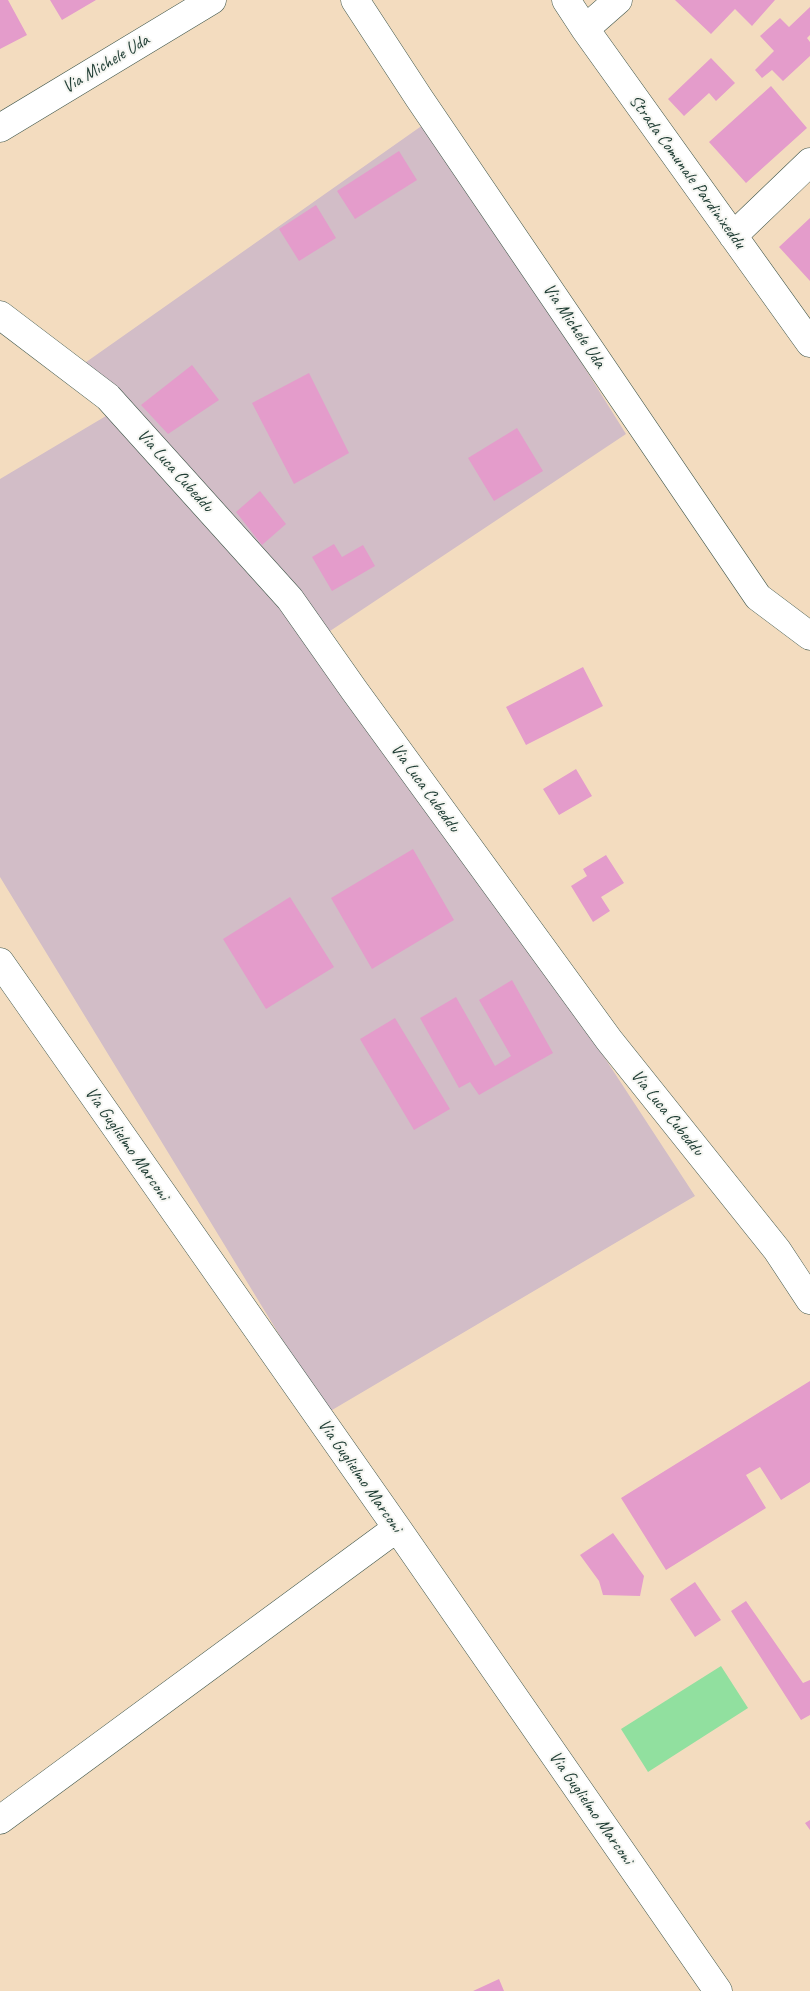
<!DOCTYPE html>
<style>
body{margin:0}
canvas{display:block;background:#f3dcbf}
</style>
<canvas width="810" height="1991"></canvas>
<script>
const g = document.querySelector('canvas').getContext('2d');
g.lineJoin = 'round';
function fillPath(path, color) { g.fillStyle = color; g.fill(path, 'evenodd'); }
const toPath = rows => new Path2D(rows.map(r => 'M' + r).join(''));
function strokePath(path, color, width, dash) { g.strokeStyle = color; g.lineWidth = width; g.lineCap = dash ? 'butt' : 'round'; g.setLineDash(dash || []); g.stroke(path); }
function label(font, color, halo, rows, align = 'center') {
  g.font = font + ' Caveat,sans-serif'; g.lineWidth = 4; g.setLineDash([]); g.textBaseline = 'middle'; g.strokeStyle = halo; g.fillStyle = color; for (const [text, x, y, turn = 0] of rows) {
    g.save(); g.translate(x, y); g.rotate((+turn || 0) * Math.PI / 180); g.textAlign = isNaN(turn) ? turn : align; if (halo) g.strokeText(text, 0, 0); g.fillText(text, 0, 0); g.restore();
  }
}
const industrial = toPath([
 [430,120,626,434,327,633,695,1196,327,1413,0,877,0,479,111,413,72,372]
]);
const green = toPath([
 [721,1666,748,1708,648,1772,621,1729]
]);
const building = toPath([
 [0,0,8,0,27,35,0,49],
 [50,0,96,0,62,20],
 [675,0,775,0,752,26,735,9,711,34],
 [810,7,810,35,807,38,810,42,810,56,783,81,772,70,762,78,755,70,774,51,760,36,780,18,789,27],
 [711,58,735,83,716,101,709,93,684,116,668,99],
 [771,86,807,128,746,183,709,142],
 [399,151,417,180,355,219,337,191],
 [316,205,336,238,299,261,279,229],
 [810,218,810,281,779,247],
 [192,365,219,400,168,434,141,405],
 [309,373,349,453,294,484,252,403],
 [517,428,543,471,494,501,468,458],
 [260,491,286,524,262,545,236,512],
 [334,544,342,557,363,545,375,566,332,591,312,557],
 [583,667,603,706,526,745,506,707],
 [576,769,592,796,559,815,543,789],
 [413,849,454,920,372,969,331,898],
 [606,855,624,883,601,897,610,911,593,922,571,886,587,876,583,869],
 [290,897,334,967,266,1009,223,939],
 [512,980,553,1053,479,1095,470,1082,459,1088,420,1018,456,997,495,1066,511,1056,479,1000],
 [395,1018,450,1109,414,1130,360,1039],
 [810,1381,810,1482,781,1500,760,1467,746,1475,766,1508,666,1570,621,1498],
 [613,1533,644,1576,640,1596,603,1595,599,1581,580,1555],
 [695,1582,721,1620,695,1637,670,1599],
 [746,1601,803,1683,810,1680,810,1715,801,1720,731,1611],
 [810,1820,810,1830,805,1823],
 [499,1979,504,1991,473,1991]
]);
const minor = toPath([
 [355,0,419,98,758,597,810,636],
 [566,0,585,29,810,343],
 [585,29,618,0],
 [0,128,212,0],
 [733,236,810,162],
 [0,315,108,397,290,599,354,690,609,1040,777,1250,810,1300],
 [0,962,397,1528,718,1991],
 [0,1820,397,1528]
]);
const streetNames = [
 ["Via Michele Uda",106,64,-31],
 ["Strada Comunale Pardinixeddu",687,172,54],
 ["Via Michele Uda",574,326,56],
 ["Via Luca Cubeddu",175,471,48],
 ["Via Luca Cubeddu",425,788,54],
 ["Via Luca Cubeddu",667,1113,51],
 ["Via Guglielmo Marconi",127,1144,55],
 ["Via Guglielmo Marconi",360,1476,55],
 ["Via Guglielmo Marconi",591,1808,55]
];
fillPath(industrial, '#d2bdc7');
fillPath(green, '#91e09f');
fillPath(building, '#e49ccb');
strokePath(minor, '#3f5549', 29);
strokePath(minor, '#fff', 28);
label('18px', '#1f3d34', '#f6f6f2', streetNames);
</script>
